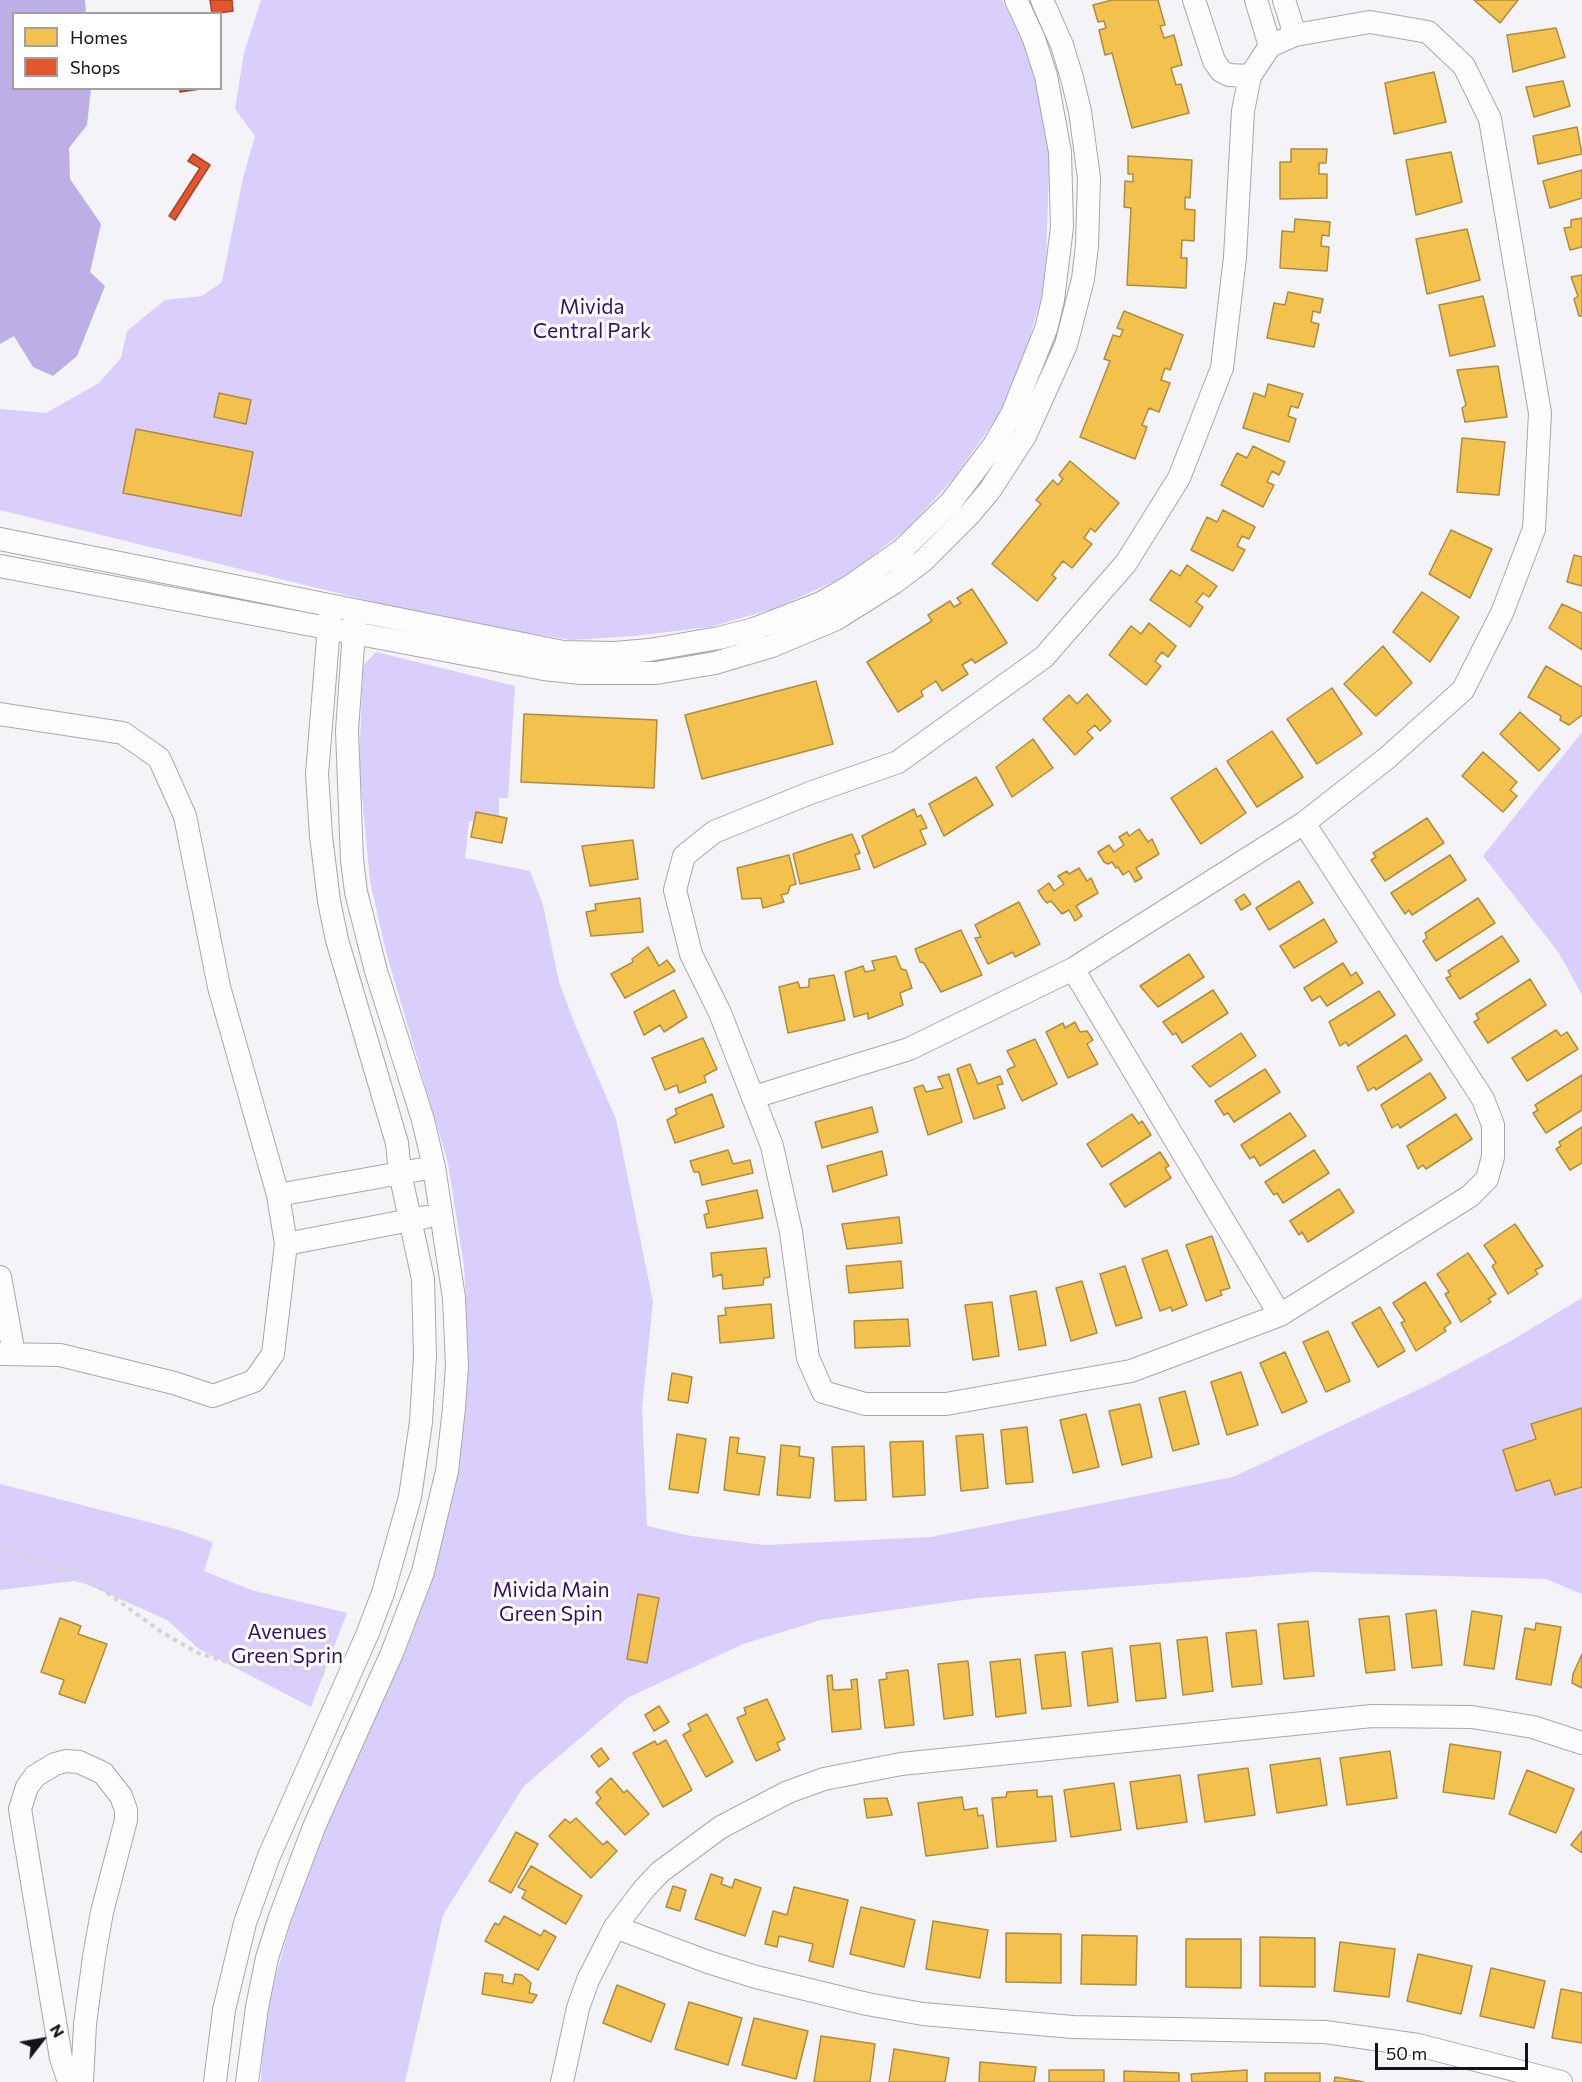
<!DOCTYPE html>
<style>
body{margin:0}
#map{position:relative;width:1582px;height:2082px;overflow:hidden;background:#f3f3f8;font-family:Commissioner,sans-serif}
canvas{display:block}
.legend{position:absolute;left:12px;top:12px;width:210px;height:78px;box-sizing:border-box;background:#fff;border:2px solid #a1a1a3;margin:0;padding:8px 10px;list-style:none;font-size:18px;color:#141418}
.legend li{display:flex;align-items:center;gap:12px;height:30px}
.legend b{width:30px;border:2px solid #a1a1a3}
.north{position:absolute;left:12px;top:2010px;width:60px;height:60px;-webkit-text-stroke:4px #fff;paint-order:stroke;rotate:59deg;font-size:16px;font-weight:700;line-height:24px;text-align:center;color:#141418}
.north::after{content:'';display:block;margin:auto;width:21px;height:27px;background:#141418;clip-path:polygon(50% 0,100% 100%,50% 72%,0 100%)}
.scale{position:absolute;left:1375px;top:2043px;width:153px;height:27px;box-sizing:border-box;border:3px solid #141418;border-top:0;padding-left:8px;font-size:18px;line-height:21px;white-space:nowrap;color:#141418;-webkit-text-stroke:4px #fff;paint-order:stroke}
</style>
<div id="map">
<canvas width="1582" height="2082"></canvas>
<ul class="legend">
<li><b style="height:16px;background:#f2c14e"></b>Homes</li>
<li><b style="height:16px;background:#e4572e"></b>Shops</li>
</ul>
<div class="north">N</div>
<div class="scale">50 m</div>
</div>
<script>
const g = document.querySelector('canvas').getContext('2d');
g.lineJoin = 'round';
function fillPath(path, color) { g.fillStyle = color; g.fill(path, 'evenodd'); }
const toPath = rows => new Path2D(rows.map(r => 'M' + r).join(''));
function strokePath(path, color, width, dash) { g.strokeStyle = color; g.lineWidth = width; g.lineCap = dash ? 'butt' : 'round'; g.setLineDash(dash || []); g.stroke(path); }
function label(font, color, halo, rows, align = 'center') {
  g.font = font + ' Commissioner,sans-serif'; g.lineWidth = 6; g.setLineDash([]); g.textBaseline = 'middle'; g.strokeStyle = halo; g.fillStyle = color; for (const [text, x, y, turn = 0] of rows) {
    g.save(); g.translate(x, y); g.rotate((+turn || 0) * Math.PI / 180); g.textAlign = isNaN(turn) ? turn : align; if (halo) g.strokeText(text, 0, 0); g.fillText(text, 0, 0); g.restore();
  }
}
const green = toPath([
 [261,0,1002,0,1032,61,1050,146,1045,285,1026,350,998,416,954,478,909,527,848,575,776,608,710,627,634,636,571,640,443,619,0,510,0,409,46,413,99,383,121,358,127,331,165,300,202,296,222,282,243,178,255,136,235,109,244,53],
 [376,652,515,686,508,798,499,798,499,819,469,821,465,858,530,871,543,905,559,982,576,1027,616,1119,653,1302,642,1408,647,1526,691,1536,765,1545,931,1537,1233,1477,1426,1386,1509,1342,1582,1298,1582,1594,1546,1579,1313,1572,978,1598,821,1620,743,1644,627,1698,524,1786,443,1915,405,2082,261,2082,264,2018,311,1851,427,1595,455,1479,469,1366,464,1266,448,1163,386,952,370,881,359,766,363,666],
 [1582,732,1582,995,1559,953,1483,856],
 [0,1484,179,1530,213,1542,204,1571,251,1590,347,1613,311,1707,199,1649,167,1620,86,1584,74,1581,0,1590]
]);
const water = toPath([
 [0,0,85,0,86,13,14,14,14,88,91,89,87,125,69,148,70,179,101,224,90,272,105,286,77,356,53,376,33,367,14,336,0,344]
]);
const homes = toPath([
 [1112,0,1158,0,1165,25,1160,26,1164,38,1174,35,1182,65,1171,68,1176,85,1181,84,1189,113,1132,128,1112,53,1105,55,1099,30,1106,28,1104,21,1098,22,1093,5,1112,0],
 [1474,0,1518,0,1500,23,1474,0],
 [1556,28,1565,57,1513,72,1507,35,1556,28],
 [1434,72,1446,122,1394,134,1385,83,1434,72],
 [1563,81,1570,106,1534,117,1526,87,1563,81],
 [1577,127,1582,154,1538,164,1533,136,1577,127],
 [1291,149,1327,149,1326,163,1319,163,1319,174,1327,174,1327,198,1280,199,1280,162,1291,162,1291,149],
 [1451,152,1462,202,1416,215,1406,160,1451,152],
 [1128,156,1192,160,1190,198,1185,197,1185,209,1195,210,1194,241,1182,240,1181,258,1187,258,1186,288,1127,285,1131,208,1124,207,1125,181,1133,182,1133,174,1128,174,1128,156],
 [1582,170,1582,198,1550,208,1543,181,1582,170],
 [1582,218,1582,247,1570,250,1564,228,1571,227,1571,220,1582,218],
 [1295,219,1330,222,1329,236,1322,235,1321,246,1329,247,1327,271,1280,268,1282,231,1294,232,1295,219],
 [1467,229,1480,280,1427,294,1416,239,1467,229],
 [1582,275,1582,316,1579,316,1574,299,1578,296,1571,277,1582,275],
 [1288,292,1323,299,1320,313,1313,311,1311,322,1319,324,1314,347,1267,338,1274,303,1285,305,1288,292],
 [1483,296,1495,346,1450,356,1439,305,1483,296],
 [1124,311,1183,335,1170,370,1165,368,1161,380,1170,383,1159,412,1149,408,1142,425,1147,427,1135,459,1080,437,1110,361,1104,359,1113,335,1120,337,1123,330,1117,328,1124,311],
 [1498,366,1507,417,1465,422,1462,408,1466,405,1457,370,1498,366],
 [1268,384,1303,394,1298,408,1291,406,1288,416,1296,419,1289,442,1243,428,1254,393,1265,397,1268,384],
 [219,393,251,400,246,424,214,417,219,393],
 [136,429,253,452,241,516,123,493,136,429],
 [1462,438,1505,442,1499,495,1457,492,1462,438],
 [1253,446,1285,462,1279,475,1272,471,1267,482,1274,485,1263,507,1221,485,1237,453,1247,458,1253,446],
 [1070,461,1119,503,1095,532,1091,528,1084,538,1092,544,1072,568,1063,561,1052,575,1056,578,1037,601,992,564,1041,504,1036,500,1053,480,1058,485,1063,479,1059,475,1070,461],
 [1223,510,1255,527,1249,539,1242,536,1237,546,1245,550,1233,571,1191,550,1207,517,1217,522,1223,510],
 [1451,530,1492,549,1470,598,1429,574,1451,530],
 [1574,555,1582,557,1582,586,1567,582,1574,555],
 [1187,565,1217,586,1209,597,1203,593,1196,602,1203,607,1190,627,1150,600,1171,570,1180,576,1187,565],
 [972,589,1007,643,975,663,972,659,962,665,968,674,942,691,936,681,921,691,923,696,898,712,867,662,932,621,928,615,950,601,954,607,961,603,957,598,972,589],
 [1422,592,1459,617,1430,662,1393,632,1422,592],
 [1562,604,1582,613,1582,650,1549,628,1562,604],
 [1149,623,1176,646,1168,657,1162,652,1155,661,1161,666,1146,685,1109,655,1131,626,1141,634,1149,623],
 [1383,646,1412,683,1376,716,1344,684,1383,646],
 [1546,666,1582,687,1582,715,1569,725,1560,720,1561,716,1528,697,1546,666],
 [816,681,833,744,702,779,685,715,816,681],
 [1332,688,1362,734,1317,764,1287,719,1332,688],
 [1087,694,1111,721,1100,731,1095,725,1087,732,1093,738,1075,755,1043,719,1069,695,1077,704,1087,694],
 [1520,712,1560,749,1539,771,1500,734,1520,712],
 [524,714,657,720,654,788,521,782,524,714],
 [1272,731,1303,777,1257,807,1227,761,1272,731],
 [1033,739,1053,768,1012,797,996,767,1033,739],
 [1483,752,1517,782,1510,790,1517,796,1503,812,1462,776,1483,752],
 [1216,768,1246,813,1201,844,1171,798,1216,768],
 [976,777,993,805,944,836,929,804,976,777],
 [914,809,917,817,921,815,927,828,920,830,926,844,874,868,862,836,914,809],
 [476,812,507,818,502,843,471,837,476,812],
 [1427,818,1444,843,1385,881,1371,860,1376,857,1373,853,1427,818],
 [1139,829,1148,842,1152,839,1159,854,1136,868,1142,878,1135,882,1129,871,1123,875,1118,867,1116,868,1112,862,1108,864,1104,862,1098,852,1109,845,1114,852,1124,845,1119,837,1127,832,1129,836,1139,829],
 [852,834,860,853,855,855,860,869,800,884,793,854,852,834],
 [633,840,638,879,590,886,582,846,633,840],
 [789,855,796,884,790,886,788,893,781,895,784,902,763,908,761,898,742,899,737,868,789,855],
 [1450,855,1466,880,1412,915,1409,910,1405,914,1391,893,1450,855],
 [1079,868,1087,881,1091,878,1098,893,1076,906,1082,916,1075,921,1069,910,1062,914,1051,901,1047,903,1044,900,1038,891,1049,883,1054,891,1064,884,1058,876,1067,871,1069,874,1079,868],
 [1299,881,1313,903,1269,930,1256,908,1299,881],
 [1244,894,1251,904,1241,910,1235,900,1244,894],
 [640,898,643,932,591,936,586,912,596,910,595,904,640,898],
 [1478,898,1495,923,1436,961,1423,941,1427,938,1425,933,1478,898],
 [1019,902,1040,944,1015,957,1013,952,988,964,975,938,981,937,975,925,1019,902],
 [1324,919,1337,942,1294,968,1280,946,1324,919],
 [961,930,982,975,941,992,924,963,920,962,915,949,961,930],
 [1502,936,1519,961,1460,999,1446,978,1451,976,1448,971,1502,936],
 [648,947,659,966,667,960,675,971,625,998,611,974,633,962,632,959,648,947],
 [1189,954,1204,977,1158,1007,1140,986,1189,954],
 [896,956,901,969,906,970,912,988,900,993,903,1005,868,1019,868,1013,854,1017,845,972,863,966,865,972,875,970,872,961,896,956],
 [1343,963,1351,976,1356,972,1363,983,1327,1006,1320,996,1312,1001,1304,988,1343,963],
 [834,975,845,1020,788,1033,779,987,798,982,800,988,809,987,809,979,834,975],
 [1530,979,1546,1005,1488,1043,1474,1022,1479,1019,1476,1014,1530,979],
 [674,990,687,1017,664,1032,660,1025,644,1035,634,1012,674,990],
 [1213,990,1228,1013,1182,1043,1176,1033,1173,1035,1163,1022,1213,990],
 [1379,991,1395,1015,1348,1046,1346,1042,1340,1046,1329,1022,1379,991],
 [1075,1022,1080,1032,1087,1031,1093,1040,1087,1044,1098,1064,1068,1078,1046,1032,1063,1023,1065,1028,1075,1022],
 [1556,1030,1561,1036,1567,1032,1578,1049,1527,1081,1512,1058,1556,1030],
 [1241,1033,1256,1056,1210,1087,1192,1066,1241,1033],
 [1406,1035,1422,1060,1376,1090,1374,1087,1368,1091,1357,1067,1406,1035],
 [703,1038,717,1069,704,1076,706,1082,679,1093,677,1085,665,1090,652,1058,703,1038],
 [1035,1039,1057,1084,1022,1101,1007,1070,1015,1066,1007,1051,1035,1039],
 [970,1064,978,1084,1000,1076,1003,1084,997,1085,1005,1108,974,1119,957,1069,970,1064],
 [1265,1069,1280,1092,1234,1122,1228,1113,1224,1115,1215,1101,1265,1069],
 [1430,1073,1446,1098,1400,1128,1398,1124,1392,1128,1381,1105,1430,1073],
 [949,1074,962,1122,928,1135,914,1088,923,1085,926,1092,943,1088,938,1077,949,1074],
 [1582,1075,1582,1110,1546,1133,1533,1113,1538,1110,1535,1105,1582,1075],
 [712,1094,724,1127,675,1143,667,1120,677,1114,675,1109,712,1094],
 [872,1107,878,1132,822,1148,815,1122,872,1107],
 [1290,1113,1306,1136,1260,1166,1254,1156,1250,1159,1241,1145,1290,1113],
 [1132,1114,1139,1124,1142,1121,1151,1135,1102,1167,1087,1144,1132,1114],
 [1456,1114,1472,1139,1426,1169,1423,1165,1418,1169,1407,1146,1456,1114],
 [1582,1127,1582,1163,1570,1170,1556,1149,1561,1146,1559,1142,1582,1127],
 [728,1150,733,1164,750,1160,753,1173,702,1185,699,1172,694,1172,690,1161,728,1150],
 [1314,1150,1329,1173,1283,1203,1277,1193,1274,1195,1265,1182,1314,1150],
 [882,1151,887,1175,833,1192,827,1166,882,1151],
 [1160,1152,1169,1166,1165,1168,1171,1178,1125,1207,1110,1184,1160,1152],
 [1339,1189,1354,1212,1308,1242,1302,1232,1299,1235,1290,1221,1339,1189],
 [757,1190,763,1218,707,1228,704,1215,709,1213,706,1201,757,1190],
 [899,1217,902,1243,847,1249,842,1224,899,1217],
 [1515,1224,1543,1266,1535,1270,1538,1274,1508,1294,1492,1266,1496,1263,1484,1245,1515,1224],
 [1212,1236,1230,1288,1220,1291,1222,1295,1206,1301,1186,1245,1212,1236],
 [766,1248,770,1277,764,1278,763,1285,723,1289,722,1274,713,1277,711,1253,766,1248],
 [1167,1250,1187,1305,1172,1311,1171,1307,1160,1311,1142,1259,1167,1250],
 [1468,1253,1496,1294,1488,1299,1491,1302,1461,1322,1445,1294,1449,1292,1437,1274,1468,1253],
 [901,1261,903,1288,849,1293,846,1266,901,1261],
 [1125,1266,1142,1318,1116,1326,1100,1274,1125,1266],
 [1082,1281,1097,1333,1071,1341,1056,1288,1082,1281],
 [1425,1282,1451,1323,1444,1328,1446,1331,1416,1351,1401,1323,1405,1321,1393,1303,1425,1282],
 [1036,1291,1046,1345,1019,1350,1010,1296,1036,1291],
 [992,1302,999,1356,973,1360,965,1305,992,1302],
 [771,1304,774,1338,720,1343,718,1316,726,1315,725,1308,771,1304],
 [1380,1307,1405,1351,1378,1367,1352,1323,1380,1307],
 [908,1319,910,1346,855,1348,854,1321,908,1319],
 [1328,1331,1350,1381,1326,1392,1303,1342,1328,1331],
 [1285,1352,1307,1402,1282,1413,1260,1363,1285,1352],
 [1241,1372,1258,1425,1227,1435,1211,1382,1241,1372],
 [672,1373,692,1377,688,1403,668,1400,672,1373],
 [1185,1391,1199,1444,1173,1451,1159,1398,1185,1391],
 [1140,1404,1152,1457,1122,1465,1109,1411,1140,1404],
 [1582,1408,1582,1487,1555,1495,1550,1480,1516,1491,1503,1450,1536,1439,1531,1424,1582,1408],
 [1086,1414,1099,1467,1073,1473,1060,1420,1086,1414],
 [1027,1427,1033,1482,1006,1484,1001,1430,1027,1427],
 [677,1434,706,1439,698,1493,669,1489,677,1434],
 [983,1434,988,1488,961,1491,956,1436,983,1434],
 [730,1437,739,1438,737,1453,765,1457,759,1495,724,1490,730,1437],
 [923,1441,925,1495,893,1497,890,1442,923,1441],
 [781,1445,800,1447,799,1456,814,1458,810,1498,777,1495,781,1445],
 [864,1446,866,1500,835,1501,832,1447,864,1446],
 [638,1594,659,1598,647,1663,627,1659,638,1594],
 [1436,1610,1442,1665,1412,1668,1406,1614,1436,1610],
 [1472,1611,1502,1616,1494,1669,1464,1665,1472,1611],
 [1389,1616,1395,1670,1366,1673,1359,1619,1389,1616],
 [60,1618,81,1626,78,1634,107,1644,85,1703,59,1694,64,1680,41,1672,60,1618],
 [1308,1621,1314,1676,1284,1679,1278,1624,1308,1621],
 [1536,1623,1561,1627,1551,1685,1516,1679,1525,1628,1535,1630,1536,1623],
 [1256,1630,1262,1684,1232,1687,1226,1633,1256,1630],
 [1207,1637,1213,1691,1183,1695,1177,1640,1207,1637],
 [1160,1643,1166,1698,1136,1701,1130,1646,1160,1643],
 [1112,1648,1118,1702,1088,1706,1082,1652,1112,1648],
 [1065,1652,1071,1706,1042,1709,1035,1655,1065,1652],
 [1582,1654,1582,1688,1572,1683,1573,1674,1582,1654],
 [1020,1659,1026,1713,996,1717,990,1662,1020,1659],
 [968,1661,973,1715,944,1719,938,1664,968,1661],
 [908,1670,914,1725,885,1728,879,1680,887,1679,886,1673,908,1670],
 [832,1675,833,1690,852,1689,851,1680,857,1679,861,1729,832,1732,827,1676,832,1675],
 [767,1699,785,1739,777,1743,780,1750,756,1761,737,1718,746,1714,744,1708,767,1699],
 [659,1706,669,1722,654,1731,645,1715,659,1706],
 [707,1714,733,1762,706,1777,683,1735,691,1730,688,1724,707,1714],
 [666,1740,692,1790,663,1807,633,1753,655,1741,657,1745,666,1740],
 [1450,1744,1501,1752,1494,1799,1443,1792,1450,1744],
 [601,1748,609,1759,599,1767,591,1756,601,1748],
 [1390,1751,1397,1798,1347,1805,1340,1758,1390,1751],
 [1320,1758,1327,1805,1277,1813,1270,1765,1320,1758],
 [1248,1768,1255,1815,1205,1822,1198,1775,1248,1768],
 [1527,1770,1574,1789,1556,1833,1509,1814,1527,1770],
 [1180,1775,1187,1822,1137,1829,1130,1782,1180,1775],
 [611,1778,624,1793,627,1790,649,1814,625,1835,596,1803,601,1798,596,1792,611,1778],
 [1114,1783,1121,1830,1071,1837,1064,1790,1114,1783],
 [1037,1790,1037,1797,1052,1796,1056,1841,997,1847,992,1798,1006,1797,1007,1792,1037,1790],
 [962,1797,964,1810,977,1808,978,1816,983,1815,988,1848,926,1856,918,1803,962,1797],
 [887,1798,892,1815,867,1818,864,1799,887,1798],
 [576,1818,603,1845,607,1841,617,1851,591,1878,549,1836,565,1819,570,1823,576,1818],
 [1582,1831,1582,1853,1571,1845,1582,1831],
 [516,1832,538,1844,511,1893,489,1881,516,1832],
 [531,1866,582,1896,566,1924,522,1898,526,1891,518,1887,531,1866],
 [711,1874,723,1878,721,1884,732,1888,735,1879,761,1888,745,1936,695,1919,711,1874],
 [673,1886,686,1890,680,1911,666,1907,673,1886],
 [794,1887,848,1900,833,1967,809,1961,813,1944,779,1936,777,1947,765,1944,773,1911,787,1915,794,1887],
 [861,1907,915,1920,904,1967,850,1954,861,1907],
 [504,1916,541,1936,544,1930,556,1937,538,1970,485,1941,495,1923,499,1925,504,1916],
 [933,1921,988,1930,980,1978,926,1969,933,1921],
 [1006,1933,1061,1934,1061,1983,1006,1982,1006,1933],
 [1082,1935,1137,1936,1136,1985,1081,1984,1082,1935],
 [1260,1937,1315,1938,1315,1987,1260,1986,1260,1937],
 [1186,1939,1241,1939,1241,1988,1186,1987,1186,1939],
 [1340,1942,1395,1949,1389,1997,1334,1991,1340,1942],
 [1418,1954,1472,1966,1461,2014,1407,2001,1418,1954],
 [1491,1968,1545,1981,1534,2028,1480,2016,1491,1968],
 [485,1973,503,1975,502,1982,513,1984,515,1974,522,1975,531,1983,529,1993,537,1995,532,2003,482,1994,485,1973],
 [617,1985,665,2004,651,2042,603,2023,617,1985],
 [1561,1989,1582,1993,1582,2043,1552,2038,1561,1989],
 [689,2002,742,2018,728,2065,675,2049,689,2002],
 [754,2018,808,2031,796,2079,742,2065,754,2018],
 [821,2036,875,2044,870,2082,814,2082,821,2036],
 [894,2049,949,2058,945,2082,889,2082,894,2049],
 [980,2062,1036,2067,1034,2082,979,2082,980,2062],
 [1049,2070,1104,2070,1104,2082,1049,2082,1049,2070],
 [1247,2070,1247,2082,1192,2082,1191,2074,1247,2070],
 [1124,2071,1179,2073,1179,2082,1124,2082,1124,2071],
 [1265,2073,1320,2073,1320,2082,1265,2082,1265,2073],
 [1335,2077,1364,2082,1334,2082,1335,2077]
]);
const shops = toPath([
 [210,0,232,0,233,11,212,14,210,0],
 [180,88,207,88,180,92,180,88],
 [193,154,210,165,175,220,169,216,200,168,188,161,193,154]
]);
const path = toPath([
 [0,1547,84,1576,163,1633,198,1653,246,1668,308,1670,327,1676]
]);
const minor = toPath([
 [1194,0,1214,61,1221,71,1229,75,1250,76],
 [1256,0,1270,46],
 [1284,0,1295,35],
 [0,539,563,652,615,653,649,650,719,638,754,629,821,603,849,587,902,550,951,502,994,445,1012,414,1046,329,1053,300,1062,227,1060,152,1046,76,1034,39,1016,0],
 [0,566,544,669,581,673,656,673,715,663,772,646,836,619,895,582,923,561,969,515,990,490,1025,436,1066,345,1083,279,1087,246,1089,178,1080,111,1072,78,1062,45,1042,0],
 [0,714,123,733,159,758,185,816,219,987,278,1195,286,1244,273,1354,254,1381,213,1396,174,1383,60,1355,0,1354],
 [1073,969,1280,1315],
 [754,1097,909,1049,1073,969,1304,823,1387,758,1463,690,1502,613,1534,529,1540,413,1490,119,1464,66,1428,32,1370,22,1295,35,1270,46,1250,76,1243,111,1235,257,1222,368,1179,478,1126,563,1044,657,898,762,810,793,714,832,684,856,675,890,691,954,720,1013,772,1146,791,1232,808,1358,823,1392,865,1404,946,1404,1131,1371,1280,1315,1470,1196,1487,1179,1493,1157,1493,1125,1483,1099,1304,823],
 [278,1195,434,1167],
 [286,1244,426,1217],
 [0,1277,14,1354],
 [615,1927,708,1962,756,1977,867,2004,923,2014,1073,2027,1325,2032,1418,2045,1561,2082],
 [69,2082,61,2058,20,1809,27,1787,35,1776,55,1764,66,1761,79,1762,103,1773,121,1796,126,1810,126,1820,102,1912,94,1957,85,2024,82,2082],
 [215,2082,224,2010,245,1923,269,1856,367,1635,383,1593,410,1497,421,1422,425,1356,423,1279,400,1173,397,1143,337,940,329,901,321,836,317,774,330,614],
 [247,2082,257,2007,267,1958,280,1917,314,1827,392,1653,423,1572,447,1471,454,1408,457,1366,454,1298,434,1167,423,1120,376,971,356,892,352,860,347,731,355,617],
 [562,2082,578,2008,588,1980,615,1927,644,1889,660,1872,721,1827,788,1792,824,1779,901,1764,1372,1716,1472,1717,1533,1727,1582,1743]
]);
const parkNames = [
 ["Mivida",592,307],
 ["Central Park",592,331],
 ["Mivida Main",551,1590],
 ["Green Spin",551,1614],
 ["Avenues",287,1632],
 ["Green Sprin",287,1656]
];
fillPath(green, '#dacffc');
fillPath(water, '#bdafe5');
fillPath(homes, '#f2c14e');
strokePath(homes, '#af8d3e', 1.5);
fillPath(shops, '#e4572e');
strokePath(shops, '#a64327', 1.5);
strokePath(minor, '#a8a8ac', 24);
strokePath(path, '#d4d4d6', 4, [4.5, 4.5]);
strokePath(minor, '#fdfdfe', 22);
label('21px', '#360f69', '#fff', parkNames);
</script>
